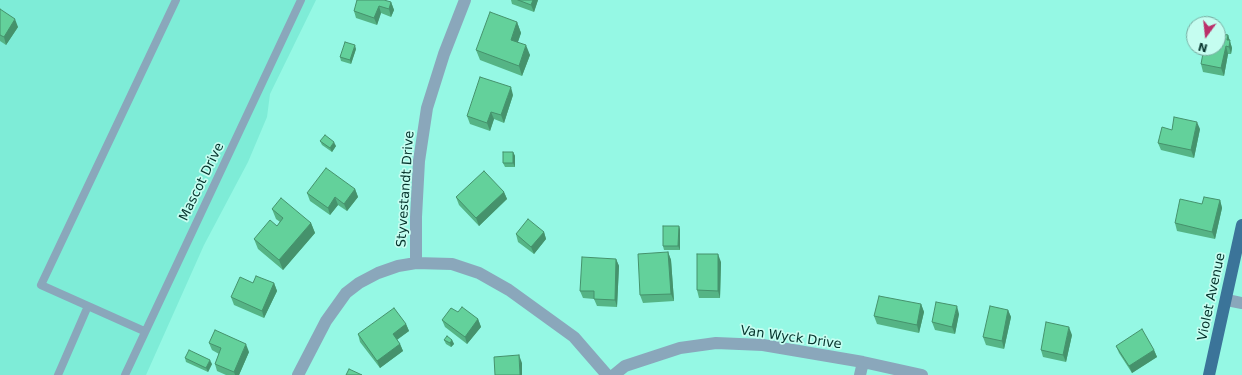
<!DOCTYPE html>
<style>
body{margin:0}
#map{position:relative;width:1242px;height:375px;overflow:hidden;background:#95f8e4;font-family:"DejaVu Sans",sans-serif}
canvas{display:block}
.north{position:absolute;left:1186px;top:16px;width:40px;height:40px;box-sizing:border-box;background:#c5fdf0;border:1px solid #78aca1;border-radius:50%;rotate:195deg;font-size:11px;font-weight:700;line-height:16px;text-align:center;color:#04322b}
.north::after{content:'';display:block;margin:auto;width:14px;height:18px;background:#ba306a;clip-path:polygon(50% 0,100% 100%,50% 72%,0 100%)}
</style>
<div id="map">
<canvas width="1242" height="375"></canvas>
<div class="north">N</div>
</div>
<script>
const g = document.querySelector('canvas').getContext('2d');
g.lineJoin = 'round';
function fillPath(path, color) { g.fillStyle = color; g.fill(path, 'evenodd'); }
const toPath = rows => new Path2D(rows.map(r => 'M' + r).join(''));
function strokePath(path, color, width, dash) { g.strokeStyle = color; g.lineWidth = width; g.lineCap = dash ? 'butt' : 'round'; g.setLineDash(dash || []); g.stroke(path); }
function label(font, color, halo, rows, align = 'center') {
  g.font = font + ' "DejaVu Sans",sans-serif'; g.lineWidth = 3.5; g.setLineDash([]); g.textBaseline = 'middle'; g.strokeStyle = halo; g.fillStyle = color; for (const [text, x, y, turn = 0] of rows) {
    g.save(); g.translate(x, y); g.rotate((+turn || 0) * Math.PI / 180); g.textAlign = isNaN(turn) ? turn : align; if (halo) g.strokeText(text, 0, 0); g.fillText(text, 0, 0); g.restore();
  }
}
const built = toPath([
 [0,0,316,0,270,94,267,117,248,162,204,245,146,375,0,375]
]);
const lane = toPath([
 [144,331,41,285,176,0],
 [58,375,88,306],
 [125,375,301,0]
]);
const street = toPath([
 [416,263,416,217,419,161,427,108,444,54,465,0],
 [1227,300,1242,303],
 [298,375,326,321,346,293,359,283,378,273,398,266,416,263,452,264,479,273,509,290,574,337,607,375],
 [614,375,625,366,680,348,716,343,763,345,863,362,922,375],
 [860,375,863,362]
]);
const primary = toPath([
 [1209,375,1242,225]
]);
const wall = toPath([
 [511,0,538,0,534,12,512,4],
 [391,2,394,10,391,17,381,13,377,25,356,18,354,11],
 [0,9,18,27,6,45,0,41],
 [517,22,521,33,518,42,530,55,522,76,480,60,476,50],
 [1228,35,1232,48,1231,54,1228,54,1224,76,1203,72,1201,64],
 [356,49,351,64,341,61,340,57],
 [513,95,504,123,494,119,490,131,470,124,467,116],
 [1200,129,1194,158,1161,150,1158,143],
 [320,141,336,146,332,152,322,145],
 [513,152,515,156,515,167,505,167,503,163],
 [355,189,358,197,347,211,338,205,330,215,310,201,307,193],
 [504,192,507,199,479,226,459,205,456,197],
 [1220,200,1222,208,1215,239,1177,231,1175,223,1202,204],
 [272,209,311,223,315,233,283,270,258,249,254,239,277,226,280,222,276,219],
 [679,226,680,230,680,250,664,250,663,246],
 [544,232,546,239,534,254,518,242,516,234],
 [668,252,671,260,674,301,643,303,640,295],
 [616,259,619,266,617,307,597,306,594,299,583,298,580,291],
 [721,262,720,298,699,298,697,290],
 [253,283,274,283,277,291,264,318,234,305,231,297],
 [921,304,924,312,919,333,877,324,874,316],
 [1008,310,1011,317,1004,349,986,345,983,337],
 [458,312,478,319,481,327,467,344,445,327,442,320],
 [959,314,955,334,935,330,932,322],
 [406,324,409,331,397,340,400,344,403,351,380,368,360,342,358,334],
 [1072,335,1066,362,1043,357,1041,350],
 [444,340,452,340,454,344,451,347,446,344],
 [209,343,249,352,239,375,226,375,217,371,215,364,219,354,212,350],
 [1116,346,1154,350,1157,357,1132,373,1119,353],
 [185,358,212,364,208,372,186,362]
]);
const shadedWall = toPath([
 [533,0,538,0,534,12,531,5],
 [391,2,394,10,391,17,389,9],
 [379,6,381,13,377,25,374,18],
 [15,19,18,27,6,45,4,37],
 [517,22,521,33,515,50,511,40],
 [1228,35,1232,48,1231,54,1227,40],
 [355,45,356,49,351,64,350,60],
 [526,45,530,55,522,76,519,66],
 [1226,46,1228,54,1224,76,1221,68],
 [511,87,513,95,504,123,501,115],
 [491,112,494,119,490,131,487,123],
 [1197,122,1200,129,1194,158,1191,150],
 [334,142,336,146,332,152,330,148],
 [513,152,515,156,515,167,513,163],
 [355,189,358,197,347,211,344,204],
 [504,192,507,199,479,226,476,218],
 [335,197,338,205,330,215,328,208],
 [1220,200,1222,208,1215,239,1212,232],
 [311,223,315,233,283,270,279,260],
 [679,226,680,230,680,250,678,246],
 [544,232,546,239,534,254,531,247],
 [668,252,671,260,674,301,671,294],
 [718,254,721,262,720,298,718,291],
 [616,259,619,266,617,307,615,300],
 [274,283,277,291,264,318,262,311],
 [921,304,924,312,919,333,917,325],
 [957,306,959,314,955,334,952,327],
 [1008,310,1011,317,1004,349,1002,341],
 [478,319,481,327,467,344,465,337],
 [406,324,409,331,395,341,393,334],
 [1069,327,1072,335,1066,362,1063,355],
 [452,340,454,344,451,347,450,343],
 [246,344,249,352,239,375,235,375,234,372],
 [400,344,403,351,380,368,377,361],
 [1154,350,1157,357,1132,373,1129,366],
 [519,355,522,363,522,375,520,375],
 [210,360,212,364,208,372,206,368]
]);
const building = toPath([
 [357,0,384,0,391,2,389,9,379,6,374,18,354,11,357,0],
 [518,0,533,0,531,5,518,0],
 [0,9,15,19,4,37,0,35,0,9],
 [490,12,517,22,511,40,526,45,519,66,476,50,490,12],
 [1218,33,1228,35,1227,40,1230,40,1229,47,1226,46,1221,68,1201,64,1204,48,1218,48,1218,33],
 [345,42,355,45,350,60,340,57,345,42],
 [480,77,511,87,501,115,491,112,487,123,467,116,480,77],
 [1174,117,1197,122,1191,150,1158,143,1162,127,1172,130,1174,117],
 [325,135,334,142,330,148,320,141,325,135],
 [503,152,513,152,513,163,503,163,503,152],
 [326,168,355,189,344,204,335,197,328,208,307,193,326,168],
 [484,171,504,192,476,218,456,197,484,171],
 [1204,197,1220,200,1212,232,1175,223,1180,199,1202,204,1204,197],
 [281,198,311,223,279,260,254,239,270,220,277,226,283,218,272,209,281,198],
 [528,219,544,232,531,247,516,234,528,219],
 [663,226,679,226,678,246,663,246,663,226],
 [668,252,671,294,640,295,638,254,668,252],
 [697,254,718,254,718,291,697,290,697,254],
 [582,257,616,259,615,300,594,299,594,291,580,291,582,257],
 [256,276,274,283,262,311,231,297,240,277,253,283,256,276],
 [879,296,921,304,917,325,874,316,879,296],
 [936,302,957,306,952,327,932,322,936,302],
 [990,306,1008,310,1002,341,983,337,990,306],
 [462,307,478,319,465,337,442,320,451,308,458,312,462,307],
 [394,308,406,324,393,334,400,344,377,361,358,334,394,308],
 [1046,322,1069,327,1063,355,1041,350,1046,322],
 [1142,329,1154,350,1129,366,1116,346,1142,329],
 [215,330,246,344,234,372,215,364,221,348,209,343,215,330],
 [447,336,452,340,450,343,444,340,447,336],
 [189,350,210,360,206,368,185,358,189,350],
 [519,355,520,375,495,375,494,357,519,355],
 [349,369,362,375,346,375,349,369]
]);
const streetNames = [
 ["Mascot Drive",202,182,-64],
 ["Styvestandt Drive",406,189,-86],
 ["Violet Avenue",1212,297,-78],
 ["Van Wyck Drive",791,338,8]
];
fillPath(built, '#7eecd7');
strokePath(lane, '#8aa7bb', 8);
strokePath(street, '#8aa7bb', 12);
strokePath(primary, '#3b7499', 12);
fillPath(wall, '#55b485');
fillPath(shadedWall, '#45926c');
fillPath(building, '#63d19b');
strokePath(building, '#45926c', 1);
label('13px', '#04322b', '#c5fdf0', streetNames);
</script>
